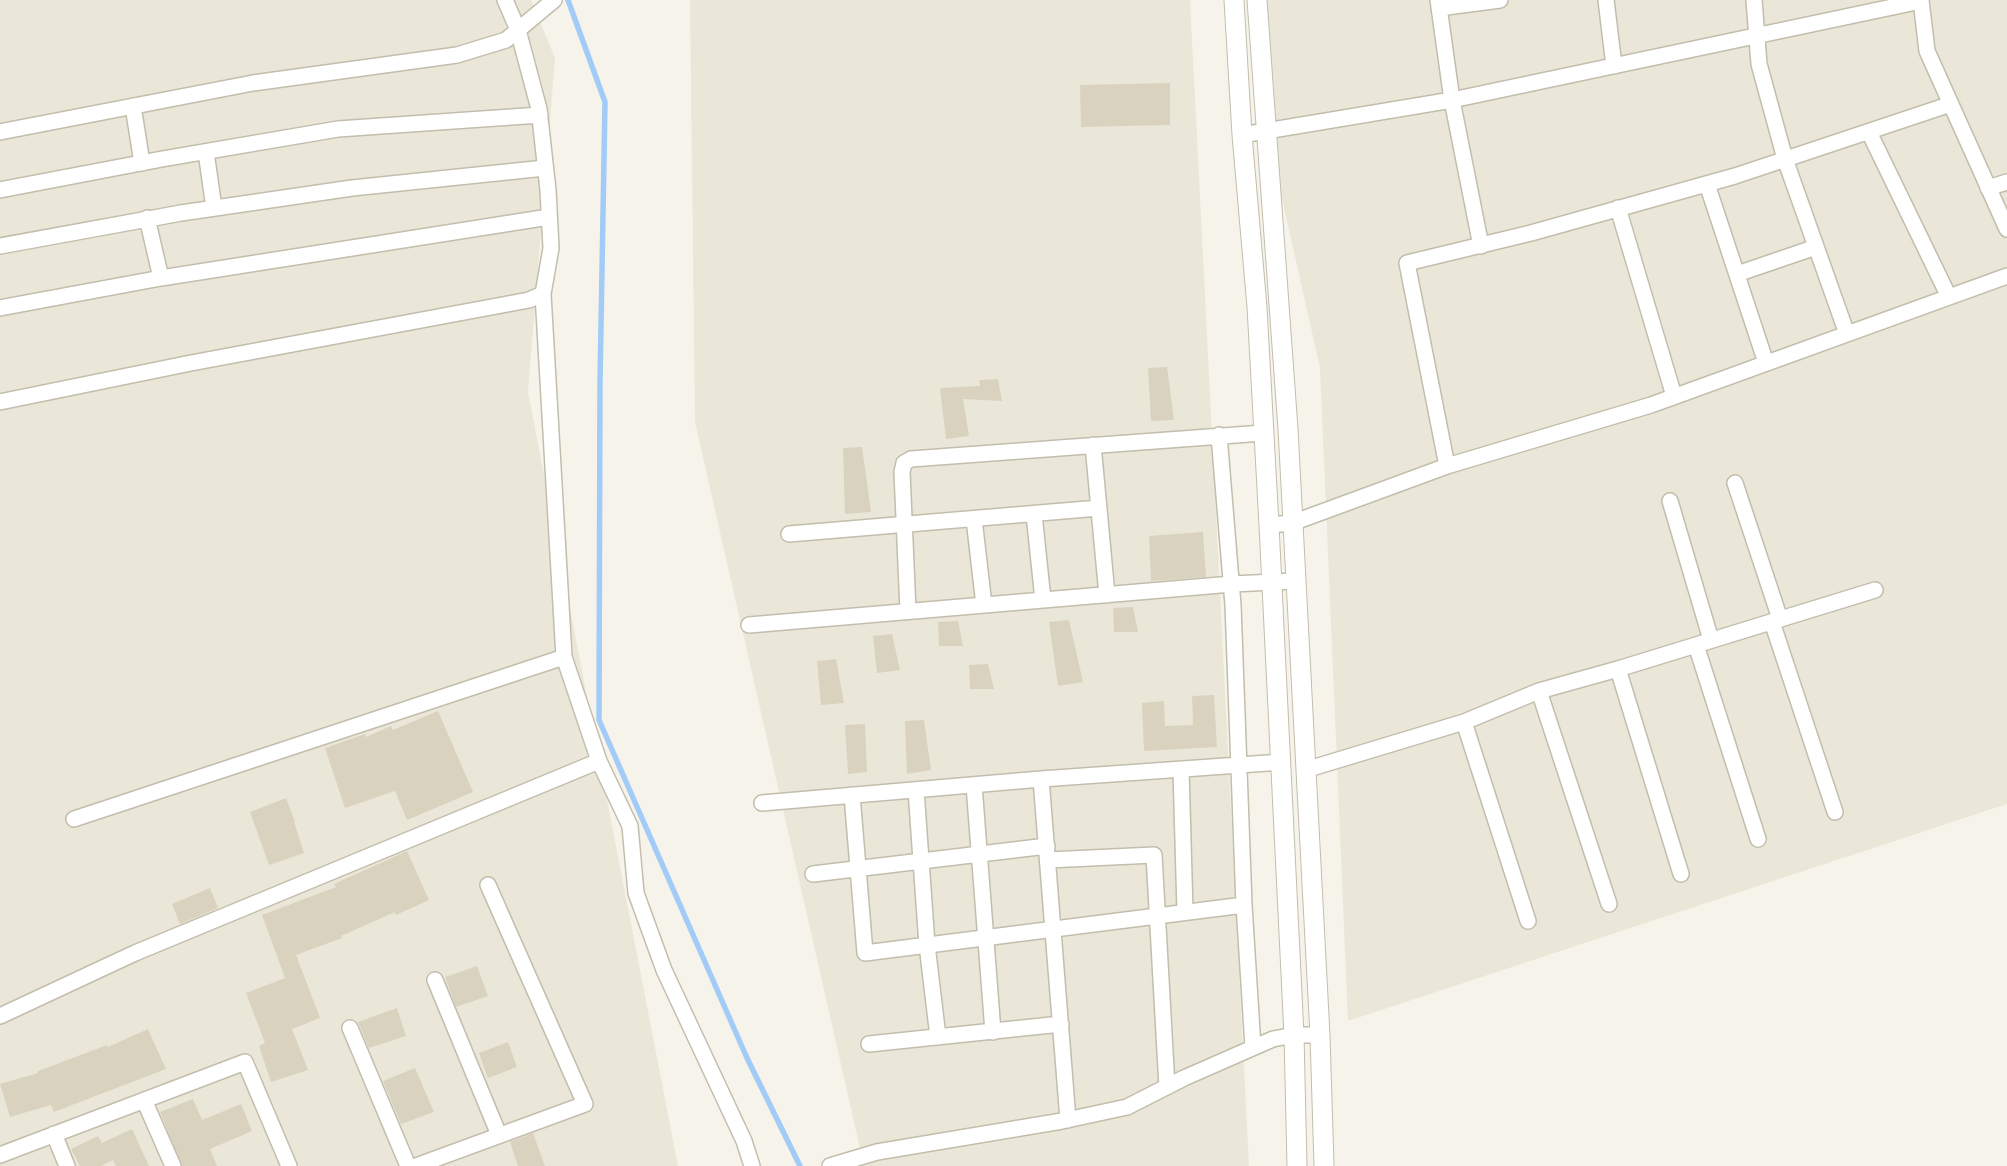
<!DOCTYPE html>
<style>
body{margin:0}
canvas{display:block;background:#f6f4ea}
</style>
<canvas width="2007" height="1166"></canvas>
<script>
const g = document.querySelector('canvas').getContext('2d');
g.lineJoin = 'round';
function fillPath(path, color) { g.fillStyle = color; g.fill(path, 'evenodd'); }
const toPath = rows => new Path2D(rows.map(r => 'M' + r).join(''));
function strokePath(path, color, width, dash) { g.strokeStyle = color; g.lineWidth = width; g.lineCap = dash ? 'butt' : 'round'; g.setLineDash(dash || []); g.stroke(path); }
const residential = toPath([
 [0,0,531,0,555,58,528,392,678,1166,0,1166],
 [690,0,1190,0,1249,1166,864,1166,695,422],
 [1254,0,2007,0,2007,804,1348,1021,1320,368,1267,132]
]);
const stream = toPath([
 [568,0,605,102,600,382,599,720,747,1058,800,1166]
]);
const building = toPath([
 [1170,83,1170,125,1081,127,1080,85],
 [1167,367,1174,420,1151,421,1148,368],
 [998,379,1002,401,963,399,969,436,946,439,940,388,980,386,979,380],
 [862,447,871,512,845,514,843,448],
 [1203,532,1206,577,1151,581,1149,536],
 [1133,607,1138,632,1114,632,1113,608],
 [1069,620,1083,682,1058,686,1049,622],
 [958,621,963,646,939,646,938,622],
 [892,634,900,670,877,673,873,636],
 [836,659,844,703,821,705,817,661],
 [988,664,994,689,970,689,969,665],
 [1214,695,1217,747,1144,751,1142,703,1164,701,1165,726,1193,725,1192,696],
 [438,711,473,792,407,820,395,791,345,808,325,748,365,734,366,737,391,726,393,730],
 [924,720,931,770,907,774,905,721],
 [865,724,867,772,848,774,845,725],
 [286,798,295,822,294,822,304,853,269,865,250,812],
 [407,851,429,900,396,915,395,912,341,936,342,938,296,955,320,1018,292,1029,308,1070,271,1082,259,1046,265,1043,246,993,285,978,262,915,336,887,334,884],
 [210,888,218,908,180,924,172,904],
 [477,966,488,996,456,1007,445,977],
 [397,1008,406,1036,369,1048,358,1022],
 [148,1029,166,1069,54,1112,51,1105,10,1117,0,1084,38,1073,38,1071,107,1045,108,1047],
 [508,1042,517,1067,488,1078,479,1053],
 [415,1068,434,1112,401,1124,383,1081],
 [193,1099,202,1120,241,1104,252,1131,210,1149,217,1166,182,1166,160,1112],
 [132,1129,149,1166,116,1166,113,1160,101,1166,80,1166,71,1149,98,1136,102,1143],
 [533,1133,545,1166,518,1166,510,1142]
]);
const minor = toPath([
 [505,0,518,30,539,109,548,190,551,248,543,294,564,657],
 [1438,0,1452,100,1481,246],
 [1606,0,1614,66],
 [1754,0,1759,64,1785,159,1847,334],
 [1921,0,1927,51,2007,229],
 [1439,8,1500,0],
 [133,106,142,163],
 [0,132,253,83,457,55,506,40,554,0],
 [1869,132,1949,297],
 [1242,135,1452,100,1921,1],
 [206,152,214,208],
 [1707,184,1766,363],
 [1988,188,2007,182],
 [0,190,162,159,338,129,540,115],
 [1618,208,1674,396],
 [147,218,161,278],
 [0,246,181,213,352,188,545,168],
 [1737,274,1816,247],
 [0,308,161,278,549,217],
 [0,402,191,363,529,300,543,294],
 [1219,435,1233,605,1244,905,1253,1047],
 [1093,445,1107,595],
 [1447,466,1407,263,1531,233,1735,176,1951,104],
 [1735,483,1780,619],
 [1670,501,1711,640],
 [1034,514,1043,600],
 [974,519,984,605],
 [1269,525,1292,523,1447,466,1651,405,2007,276],
 [789,534,1099,508],
 [908,611,902,472,904,463,911,459,1263,433],
 [1772,622,1835,812],
 [749,625,1232,584,1295,581],
 [1696,645,1758,839],
 [1618,669,1681,874],
 [1539,691,1609,904],
 [1464,722,1528,921],
 [1181,769,1185,912],
 [1305,770,1464,722,1539,691,1618,669,1875,590],
 [1041,779,1068,1120],
 [974,785,993,1032],
 [916,790,927,945,938,1037],
 [852,795,865,953,1244,905],
 [762,803,1041,779,1282,762],
 [74,819,564,657,599,761,630,826,636,893,664,970,744,1141,752,1166],
 [1048,860,1154,855,1167,1087],
 [813,874,1047,846],
 [435,980,499,1135],
 [0,1016,135,953,599,761],
 [350,1028,408,1166],
 [869,1044,1061,1024],
 [144,1100,173,1166],
 [54,1134,67,1166],
 [0,1155,245,1062,289,1166],
 [416,1166,585,1104,488,885],
 [830,1166,877,1152,1062,1121,1127,1107,1184,1078,1273,1039,1294,1035,1320,1035]
]);
const tertiary = toPath([
 [1234,0,1242,135,1257,307,1269,525,1294,1035,1297,1166],
 [1257,0,1288,429,1320,1035,1324,1166]
]);
fillPath(residential, '#ebe7d8');
strokePath(stream, '#a3cbf7', 5.5);
fillPath(building, '#d9d2bf');
strokePath(minor, '#c3bdac', 18);
strokePath(tertiary, '#c3bdac', 21);
strokePath(minor, '#fff', 15);
strokePath(tertiary, '#fff', 19);
</script>
